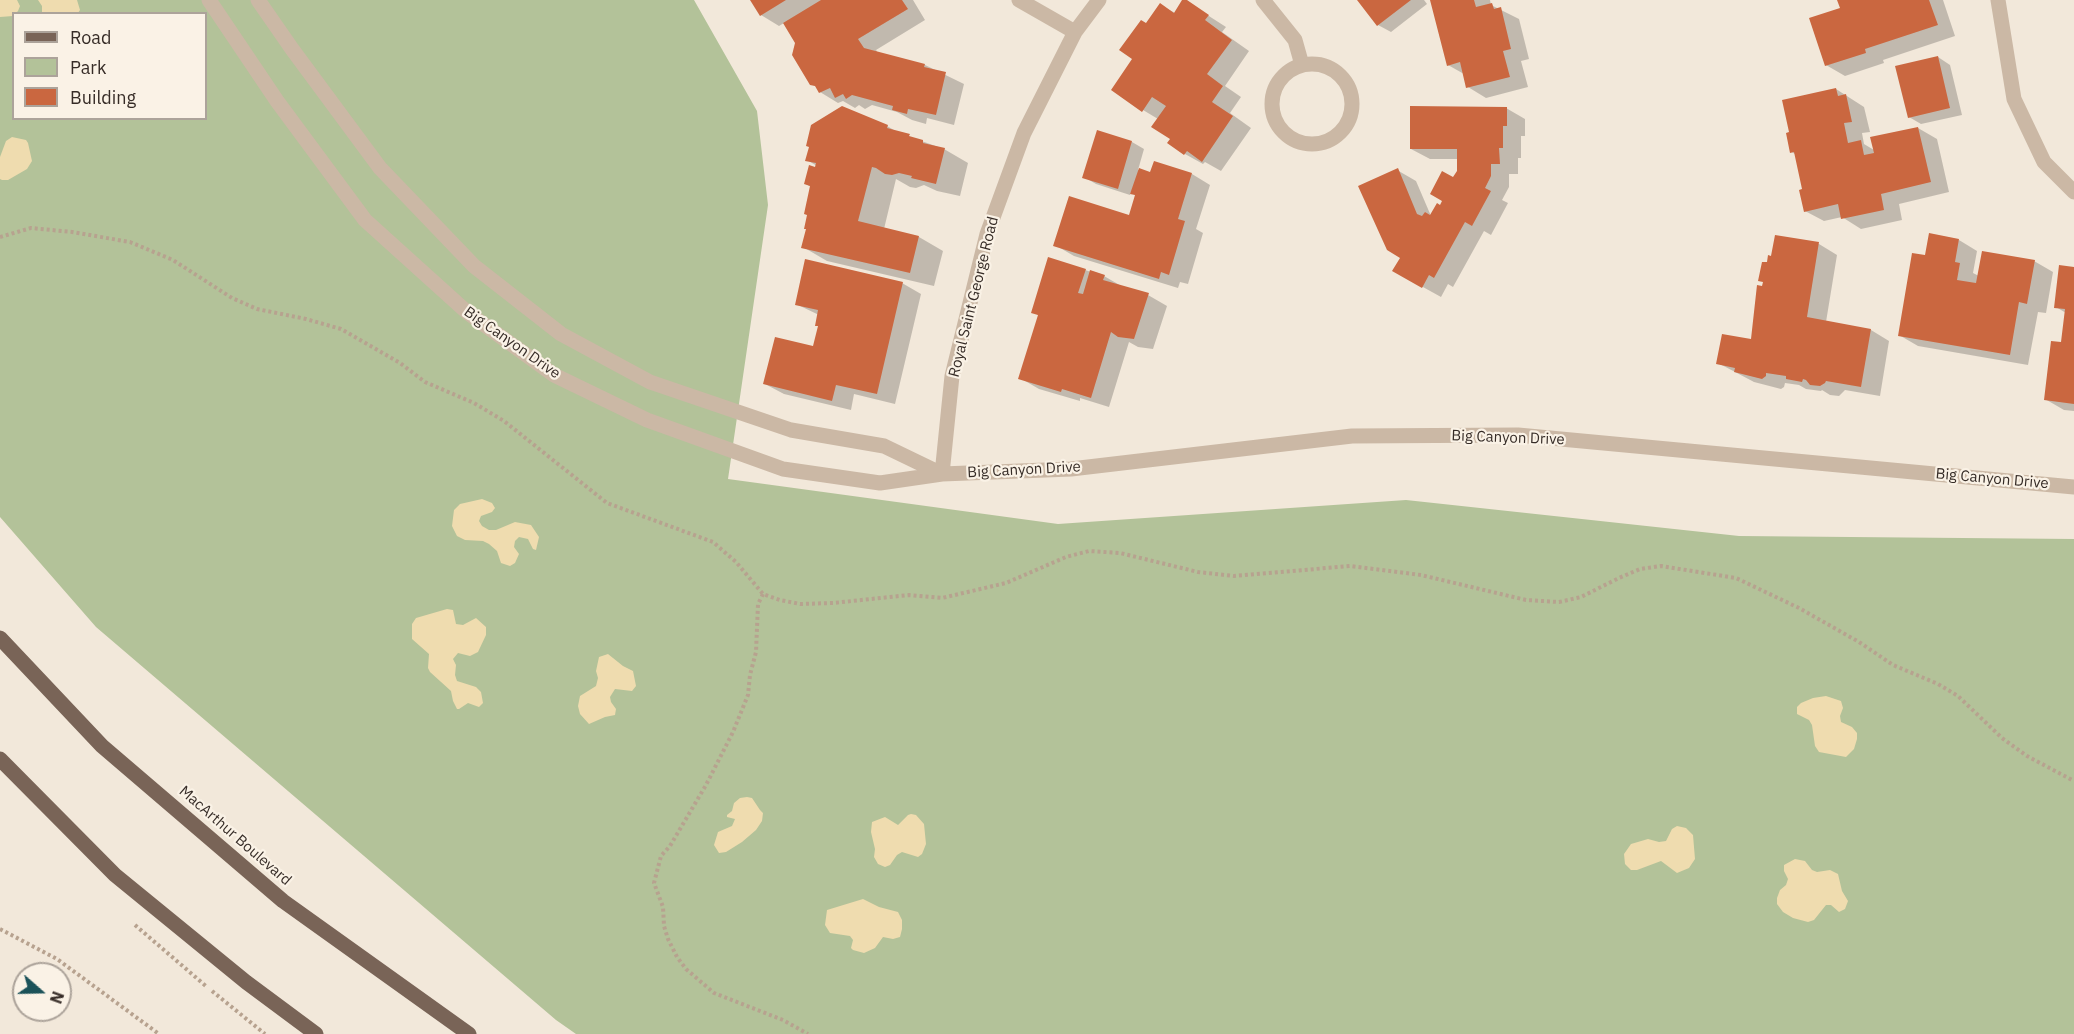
<!DOCTYPE html>
<style>
body{margin:0}
#map{position:relative;width:2074px;height:1034px;overflow:hidden;background:#f2e8da;font-family:"IBM Plex Sans",sans-serif}
canvas{display:block}
.legend{position:absolute;left:12px;top:12px;width:195px;height:108px;box-sizing:border-box;background:#faf2e6;border:2px solid #aca39a;margin:0;padding:8px 10px;list-style:none;font-size:18px;color:#362c27}
.legend li{display:flex;align-items:center;gap:12px;height:30px}
.legend b{width:30px;border:2px solid #aca39a}
.north{position:absolute;left:12px;top:962px;width:60px;height:60px;box-sizing:border-box;background:#faf2e6;border:2px solid #aca39a;border-radius:50%;rotate:110deg;font-size:16px;font-weight:700;line-height:24px;text-align:center;color:#362c27}
.north::after{content:'';display:block;margin:auto;width:21px;height:27px;background:#1b5259;clip-path:polygon(50% 0,100% 100%,50% 72%,0 100%)}
</style>
<div id="map">
<canvas width="2074" height="1034"></canvas>
<ul class="legend">
<li><b style="height:8px;background:#796457"></b>Road</li>
<li><b style="height:16px;background:#b3c299"></b>Park</li>
<li><b style="height:16px;background:#ca6740"></b>Building</li>
</ul>
<div class="north">N</div>
</div>
<script>
const g = document.querySelector('canvas').getContext('2d');
g.lineJoin = 'round';
function fillPath(path, color) { g.fillStyle = color; g.fill(path, 'evenodd'); }
const toPath = rows => new Path2D(rows.map(r => 'M' + r).join(''));
function strokePath(path, color, width, dash) { g.strokeStyle = color; g.lineWidth = width; g.lineCap = dash ? 'butt' : 'round'; g.setLineDash(dash || []); g.stroke(path); }
function label(font, color, halo, rows, align = 'center') {
  g.font = font + ' "IBM Plex Sans",sans-serif'; g.lineWidth = 4.5; g.setLineDash([]); g.textBaseline = 'middle'; g.strokeStyle = halo; g.fillStyle = color; for (const [text, x, y, turn = 0] of rows) {
    g.save(); g.translate(x, y); g.rotate((+turn || 0) * Math.PI / 180); g.textAlign = isNaN(turn) ? turn : align; if (halo) g.strokeText(text, 0, 0); g.fillText(text, 0, 0); g.restore();
  }
}
const green = toPath([
 [0,0,694,0,757,111,768,205,728,479,1058,524,1406,500,1739,536,2074,539,2074,1034,576,1034,556,1020,96,627,0,517],
 [14,14,206,14,206,118,14,118]
]);
const sand = toPath([
 [0,0,17,0,20,6,18,11,13,16,0,17],
 [38,0,77,0,80,10,78,13,42,13,42,6],
 [12,137,26,140,28,143,32,161,27,169,8,180,2,180,0,179,0,157,6,141],
 [482,499,492,503,495,508,492,512,481,516,479,521,482,526,489,530,496,530,515,522,531,525,539,537,536,550,533,549,528,539,519,537,515,541,514,547,519,554,515,563,510,566,501,563,497,551,489,544,483,541,465,540,457,536,452,526,454,510,460,504],
 [447,609,453,610,456,624,463,625,476,618,486,627,486,635,478,652,470,656,458,653,453,659,456,665,455,675,457,681,476,687,481,692,483,703,479,707,468,703,459,709,457,709,453,701,451,691,430,672,428,668,429,654,412,639,412,624,416,618],
 [608,654,623,666,633,671,636,686,632,691,615,689,610,697,611,702,616,709,615,715,605,717,589,724,580,714,578,706,580,696,596,686,598,678,596,671,599,657],
 [1826,696,1841,701,1843,708,1840,716,1841,722,1852,727,1857,733,1857,739,1854,749,1846,757,1819,752,1815,746,1812,725,1809,720,1797,714,1797,707,1801,703,1813,698],
 [747,797,752,798,760,810,763,813,762,821,756,830,742,842,726,852,719,853,714,845,718,832,732,826,735,819,727,817,727,815,732,811,734,803,740,798],
 [911,814,916,815,924,824,926,844,922,854,918,857,902,852,897,855,890,865,885,867,878,864,874,857,875,849,871,832,872,822,885,817,898,825,908,815],
 [1677,826,1686,828,1693,835,1695,859,1689,868,1677,873,1661,861,1637,870,1631,870,1625,864,1624,854,1631,844,1648,839,1659,842,1666,841,1672,829],
 [1795,859,1805,861,1812,870,1817,872,1830,870,1838,874,1842,891,1848,901,1845,909,1839,912,1831,905,1826,905,1814,920,1808,922,1793,918,1783,912,1777,904,1777,898,1780,890,1786,885,1788,879,1784,871,1784,865],
 [863,899,879,907,898,912,902,920,902,929,900,937,893,939,883,937,875,948,864,953,853,950,851,948,853,940,850,936,830,933,825,925,827,910]
]);
const shadow = toPath([
 [752,0,913,0,925,20,876,50,878,53,925,65,964,84,954,125,927,118,926,124,912,120,897,112,872,105,865,109,859,105,855,108,843,101,838,103,820,92,817,87,811,84,797,43,784,23,779,26,761,15],
 [1184,0,1226,27,1222,32,1249,51,1225,86,1241,97,1230,113,1251,128,1221,171,1205,162,1203,164,1185,154,1158,119,1143,110,1134,59,1146,25,1160,5,1175,13],
 [1359,0,1424,0,1427,4,1391,32,1378,25],
 [1432,0,1490,0,1491,5,1519,19,1529,59,1521,61,1528,87,1486,98,1468,87,1464,74,1448,65],
 [1839,0,1943,0,1955,36,1883,60,1884,63,1845,76,1826,65,1842,9],
 [1938,57,1950,65,1962,115,1921,124,1909,117],
 [1836,89,1864,107,1870,132,1862,133,1864,144,1874,150,1918,128,1937,139,1949,192,1899,204,1902,220,1861,229,1842,217,1824,221,1805,211,1804,191,1796,155,1792,152],
 [1506,108,1525,119,1525,136,1521,136,1521,158,1518,158,1518,174,1509,174,1509,187,1502,200,1508,203,1491,235,1484,231,1453,287,1448,284,1441,297,1394,271,1402,257,1397,170,1416,181,1431,216,1440,207,1459,171,1459,159,1430,159,1411,149],
 [887,126,899,133,944,149,968,163,960,196,937,191,924,185,916,188,910,187,896,179,884,229,919,237,943,251,934,286,827,261,803,247,807,229,811,187,806,184,817,166,807,160],
 [1098,132,1132,142,1144,149,1138,170,1151,174,1192,174,1210,185,1196,229,1203,233,1188,284,1180,282,1178,288,1074,256,1055,245,1130,217,1136,196,1131,192,1130,195,1096,184,1084,177],
 [1776,236,1819,244,1837,255,1826,322,1871,330,1889,341,1880,396,1845,390,1839,396,1830,395,1822,390,1821,391,1806,389,1799,385,1785,383,1784,387,1781,389,1754,382,1718,363,1752,341],
 [1959,240,1977,251,1973,273,1979,276,2034,261,2053,272,2046,313,2038,312,2028,365,1918,346,1899,335,1926,257],
 [2074,269,2074,411,2064,410,2045,399,2062,344,2066,313,2056,307],
 [1085,270,1104,276,1123,287,1148,295,1167,306,1153,349,1138,347,1129,342,1109,407,1080,398,1080,401,1039,389,1020,378,1040,316,1033,312],
 [902,283,921,294,895,404,854,394,851,410,784,394,765,384,814,347,820,327,819,315,796,304]
]);
const building = toPath([
 [750,0,786,0,760,16],
 [821,0,902,0,908,9,858,39,864,48,925,64,924,67,946,72,936,115,908,109,907,114,892,110,893,106,852,95,846,99,843,94,835,98,830,88,819,93,815,86,810,85,792,55,795,43,783,23],
 [1182,0,1187,0,1209,15,1205,20,1232,40,1207,74,1223,86,1212,102,1233,116,1202,162,1187,151,1184,155,1167,143,1170,139,1151,127,1166,106,1152,97,1142,112,1111,90,1132,59,1119,50,1141,20,1146,23,1160,3,1174,13],
 [1357,0,1411,0,1377,26],
 [1430,0,1474,0,1476,7,1492,3,1494,9,1501,7,1511,49,1503,51,1510,77,1466,88,1460,62,1447,66],
 [1837,0,1929,0,1938,25,1865,49,1866,53,1825,66,1809,18,1840,8],
 [1938,56,1950,108,1908,118,1895,66],
 [1836,88,1838,96,1846,94,1852,122,1844,123,1848,143,1861,140,1864,155,1874,153,1870,137,1918,127,1931,182,1881,194,1884,210,1841,219,1838,204,1804,212,1799,190,1802,189,1794,152,1790,153,1786,133,1789,132,1782,100],
 [842,106,888,125,887,128,910,134,909,136,923,140,923,143,945,148,936,184,911,178,912,176,899,173,892,175,885,174,876,168,872,167,858,221,919,236,910,273,801,248,806,229,804,229,807,215,804,214,810,186,804,184,809,165,815,167,816,163,805,161,809,147,806,146,811,125],
 [1410,106,1507,107,1507,126,1503,126,1503,148,1499,148,1500,164,1491,164,1491,176,1485,188,1491,191,1472,226,1465,222,1434,278,1429,275,1422,288,1392,271,1400,258,1387,250,1358,186,1398,168,1417,214,1422,216,1425,212,1430,215,1437,203,1440,205,1442,201,1430,194,1442,171,1453,177,1457,171,1457,149,1410,149],
 [1097,130,1132,141,1118,189,1082,178],
 [1154,161,1192,173,1178,219,1185,221,1169,275,1161,272,1159,279,1053,246,1069,196,1129,215,1135,195,1130,194,1139,168,1150,172],
 [1929,233,1959,239,1955,262,1960,263,1957,280,1976,283,1982,251,2035,260,2027,304,2019,302,2010,355,1898,336,1912,253,1925,255],
 [1775,235,1819,242,1807,317,1871,329,1861,387,1826,381,1825,383,1820,386,1810,385,1806,380,1803,379,1802,382,1786,379,1786,376,1766,373,1766,376,1762,379,1734,372,1735,368,1716,364,1722,334,1751,339,1757,285,1762,286,1763,282,1758,281,1762,262,1767,262,1768,255,1771,256],
 [1048,257,1086,269,1078,293,1083,294,1090,270,1105,275,1103,280,1149,293,1134,339,1118,337,1111,332,1091,398,1062,389,1061,392,1018,379,1038,315,1031,313],
 [805,259,903,282,877,394,836,385,832,401,763,384,775,337,813,346,818,326,815,326,818,310,795,305],
 [2059,265,2074,267,2074,404,2044,400,2051,341,2061,342,2065,309,2054,308]
]);
const path = toPath([
 [0,237,31,228,72,232,130,242,173,260,232,298,257,309,306,319,341,329,400,363,425,382,474,403,504,421,607,503,713,542,736,562,763,594,780,600,800,604,833,603,909,595,942,598,1006,583,1066,557,1089,551,1120,553,1198,572,1234,576,1350,566,1421,575,1526,600,1559,602,1581,597,1619,578,1640,569,1661,566,1736,578,1799,608,1859,642,1893,665,1938,684,1958,696,2002,738,2027,756,2074,781],
 [763,594,758,604,756,652,750,675,748,695,733,732,706,785,670,846,661,856,654,883,663,907,664,926,668,939,677,957,686,969,714,993,783,1020,808,1034],
 [135,925,207,987],
 [0,929,57,959,159,1034],
 [212,991,265,1034]
]);
const minor = toPath([
 [209,0,277,101,365,220,468,313,554,375,647,420,783,469,880,483,942,474,1071,469,1352,436,1518,435,2074,487],
 [258,0,292,49,380,168,474,266,561,334,650,382,791,430,884,446,942,474],
 [1019,0,1075,32],
 [1263,0,1295,40,1302,65],
 [1998,0,2014,99,2044,162,2074,192],
 '1272 104a40 40 0 1 1 80 0a40 40 0 1 1-80 0Z',
 [942,474,952,376,987,234,1024,133,1075,32,1099,0]
]);
const major = toPath([
 [0,638,102,746,283,901,469,1034],
 [0,759,115,875,246,982,316,1034]
]);
const streetNames = [
 ["Royal Saint George Road",974,297,-76],
 ["Big Canyon Drive",512,343,35],
 ["Big Canyon Drive",1508,438,2],
 ["Big Canyon Drive",1024,470,-3],
 ["Big Canyon Drive",1992,479,5],
 ["MacArthur Boulevard",235,836,41]
];
fillPath(green, '#b3c299');
fillPath(sand, '#efdcaf');
fillPath(shadow, '#0003');
fillPath(building, '#ca6740');
strokePath(path, '#b7a28f', 4, [3, 3]);
strokePath(minor, '#cbb8a5', 15);
strokePath(major, '#796457', 15);
label('15px', '#362c27', '#faf2e6', streetNames);
</script>
